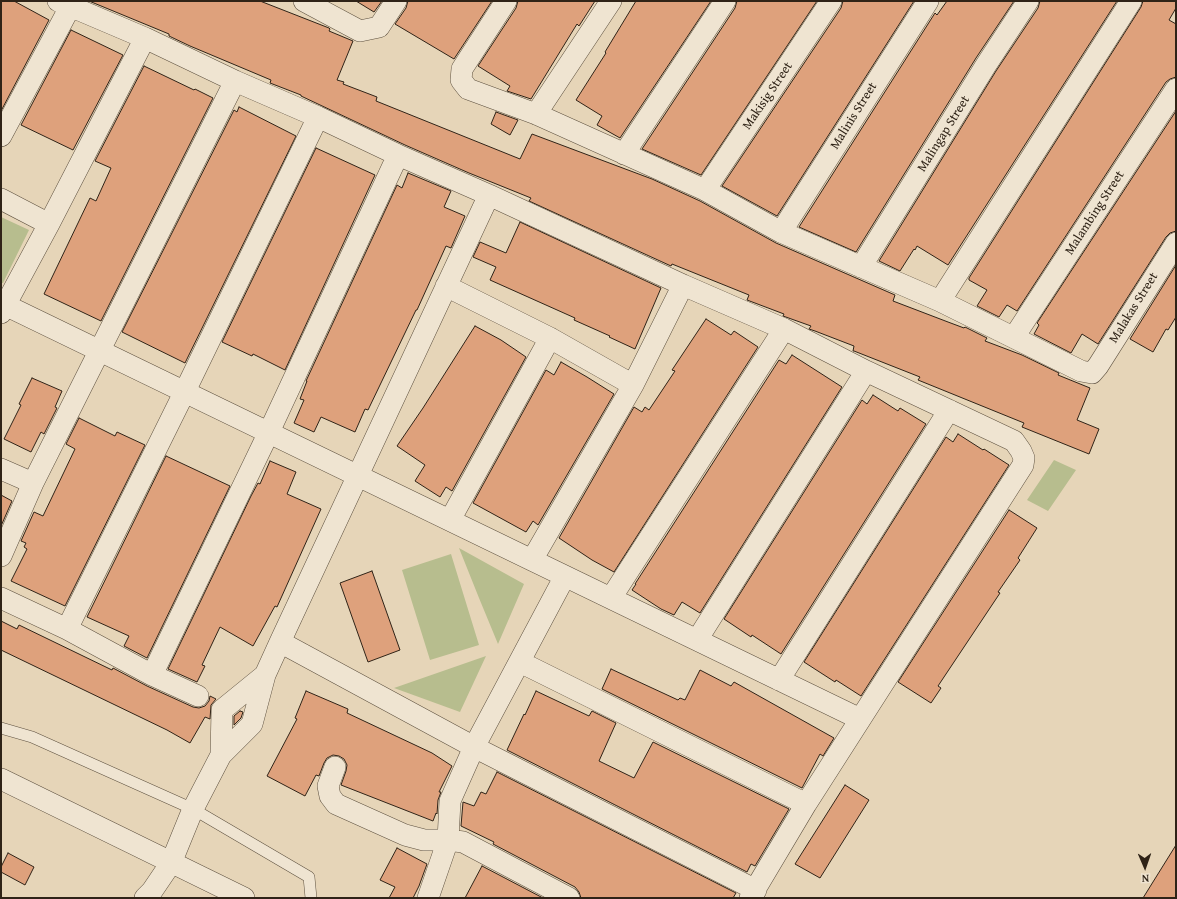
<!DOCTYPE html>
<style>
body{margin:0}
#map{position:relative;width:1177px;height:899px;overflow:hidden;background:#e6d5b8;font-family:"Gentium Book Plus",serif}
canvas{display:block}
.frame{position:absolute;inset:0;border:2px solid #2f2317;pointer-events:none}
.north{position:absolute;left:1125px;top:847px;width:40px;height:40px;-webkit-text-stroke:3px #efe4d1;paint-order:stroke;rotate:178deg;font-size:11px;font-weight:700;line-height:16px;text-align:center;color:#2f2317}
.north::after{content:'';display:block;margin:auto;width:14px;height:18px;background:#2f2317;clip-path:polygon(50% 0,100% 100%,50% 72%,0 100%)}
</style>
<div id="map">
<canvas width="1177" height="899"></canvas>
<div class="frame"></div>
<div class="north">N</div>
</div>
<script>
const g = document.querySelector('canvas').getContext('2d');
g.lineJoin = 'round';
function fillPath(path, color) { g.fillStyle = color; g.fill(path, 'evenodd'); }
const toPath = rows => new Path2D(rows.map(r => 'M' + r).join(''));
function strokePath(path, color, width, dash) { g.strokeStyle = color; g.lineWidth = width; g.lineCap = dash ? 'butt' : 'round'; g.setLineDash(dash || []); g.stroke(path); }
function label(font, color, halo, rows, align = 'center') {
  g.font = font + ' "Gentium Book Plus",serif'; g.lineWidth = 4; g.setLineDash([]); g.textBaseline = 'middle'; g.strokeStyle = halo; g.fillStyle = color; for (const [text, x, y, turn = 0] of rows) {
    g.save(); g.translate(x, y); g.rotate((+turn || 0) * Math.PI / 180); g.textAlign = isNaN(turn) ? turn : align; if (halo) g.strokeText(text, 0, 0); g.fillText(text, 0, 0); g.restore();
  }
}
const green = toPath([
 [1,217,29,230,3,283,1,283],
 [1054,460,1076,470,1048,511,1027,500],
 [459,548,524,584,498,644,479,598],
 [451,554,479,645,430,660,402,570],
 [486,656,460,712,394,688]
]);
const building = toPath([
 [1,1,14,1,49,20,1,111,1,1],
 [89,1,260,1,329,28,330,29,329,31,353,41,337,80,344,82,343,84,377,97,376,101,520,159,532,134,652,179,700,201,776,243,895,295,893,301,948,322,964,328,965,327,987,338,985,341,1022,355,1059,373,1058,375,1090,388,1077,420,1099,429,1089,454,1022,427,1024,423,918,380,920,377,854,351,853,351,854,346,815,331,809,329,811,326,783,316,784,314,747,300,749,295,672,264,671,266,529,201,531,198,469,173,405,145,301,96,301,95,270,83,271,80,190,46,169,36,169,34,89,1],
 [356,1,382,1,374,12,356,1],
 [408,1,492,1,454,59,395,24,406,8,408,1],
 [518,1,595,1,579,26,577,24,531,99,507,91,510,86,478,66,516,8,518,1],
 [636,1,711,1,620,138,597,125,602,116,576,100,606,53,605,52,636,1],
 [737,1,817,1,701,175,642,149,735,8,737,1],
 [843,1,914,1,777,216,722,186,841,8,843,1],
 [947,1,1014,1,976,58,856,252,799,227,935,13,937,15,947,1],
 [1040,1,1117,1,948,265,917,246,915,250,914,249,900,271,879,261,996,71,1038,8,1040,1],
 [1143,1,1176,1,1176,8,1169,20,1176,24,1176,77,1170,79,1166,82,1017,311,1007,305,999,317,977,306,987,290,969,280,969,278,1141,7,1143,1],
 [71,30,123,55,73,150,21,125,71,30],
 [144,66,194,90,195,89,213,98,101,321,44,294,90,198,96,201,111,168,95,161,144,66],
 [239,107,296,136,185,363,122,332,234,110,237,112,239,107],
 [1176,111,1176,231,1170,233,1166,237,1098,344,1082,334,1071,353,1034,334,1039,325,1037,323,1176,111],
 [496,112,518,120,510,135,491,124,496,112],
 [316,148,375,175,285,370,253,354,252,356,222,342,316,148],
 [408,173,451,191,444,207,465,216,451,248,446,246,417,310,416,310,368,410,365,409,355,432,321,417,314,432,294,423,304,400,300,399,307,381,306,381,397,185,402,188,408,173],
 [520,222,661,288,635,349,609,337,610,336,574,320,575,318,490,280,496,267,473,257,480,242,506,253,520,222],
 [1176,265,1176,317,1168,330,1166,329,1153,352,1130,339,1176,265],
 [706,319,731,335,734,331,758,347,614,572,592,560,559,538,634,407,642,412,645,407,649,410,675,371,672,370,706,319],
 [475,326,501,340,526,357,452,491,446,487,440,497,415,481,425,465,397,446,423,408,475,326],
 [792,355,842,387,700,613,682,602,674,615,661,609,632,590,636,584,635,584,779,360,786,364,792,355],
 [561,362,587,377,614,394,538,525,533,521,526,532,473,503,546,370,554,375,561,362],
 [32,378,62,391,55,407,57,408,44,434,41,432,31,452,4,439,21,405,19,404,32,378],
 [873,395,898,411,900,408,926,424,781,654,752,635,751,637,724,619,862,400,867,404,873,395],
 [79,418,115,436,117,432,145,445,65,606,11,581,27,549,24,547,26,543,21,541,34,512,43,516,75,449,66,444,79,418],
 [958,434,983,450,984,449,1009,465,861,696,836,680,835,682,804,662,946,437,953,442,958,434],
 [166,456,230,486,147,658,124,646,129,636,87,617,166,456],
 [270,461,296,472,287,494,321,509,277,607,275,606,253,646,220,627,202,665,205,666,197,682,168,669,251,496,258,483,260,484,270,461],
 [1,495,12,501,1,526,1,495],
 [1009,510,1037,528,1018,558,1020,560,998,592,1000,593,938,686,941,688,931,703,898,682,1009,510],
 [372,571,400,650,368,662,340,583,372,571],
 [1,621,17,629,19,625,112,670,113,668,147,686,193,707,199,708,205,706,209,701,210,696,216,699,211,705,210,719,205,717,190,743,167,730,1,650,1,621],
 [611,669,678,700,680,698,685,700,700,670,731,686,734,682,834,738,823,756,820,754,802,788,602,689,611,669],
 [306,691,348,709,347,713,432,753,452,766,439,792,441,792,438,800,437,814,436,813,433,821,341,785,346,771,347,765,344,759,339,756,333,755,327,758,324,763,319,776,316,775,305,796,267,776,297,719,295,718,306,691],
 [536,691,589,716,592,711,616,723,599,761,634,778,653,742,789,809,755,866,751,864,747,872,507,750,524,714,525,715,536,691],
 [240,711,243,712,241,718,234,725,234,716,240,711],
 [497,772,736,893,733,898,581,898,579,892,575,887,493,844,494,842,461,826,463,802,474,806,481,792,486,794,497,772],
 [845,785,869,800,820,878,795,864,845,785],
 [1176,845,1176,898,1143,898,1176,845],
 [397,848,427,864,419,886,413,898,389,898,395,887,380,880,397,848],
 [8,853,34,867,25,885,1,872,1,867,8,853],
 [482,866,543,898,465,898,482,866]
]);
const lane = toPath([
 [1,728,32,737,193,809,309,877,311,898]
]);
const street = toPath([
 [58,1,145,38,235,81,318,117,398,155,489,195],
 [304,1,360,31,379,27,396,1],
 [506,1,462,69,461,80,468,89,536,114,705,190,781,232,940,301,1081,371,1092,373,1098,366,1176,243],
 [536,114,611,1],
 [1,136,70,7],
 [624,154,725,1],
 [705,190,831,1],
 [1,199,49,224],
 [781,232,928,1],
 [861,267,986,65,1028,1],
 [446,286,550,338,633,385],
 [940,301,1131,1],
 [1,303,860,719],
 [1,313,49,224,145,38],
 [1014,337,1176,89],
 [1,469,33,483],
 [450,520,550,338],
 [1,556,33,483,235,81],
 [532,560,633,385,683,285],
 [1,598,67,629,152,675,198,696],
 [611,598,784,329],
 [67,629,185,391,318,117],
 [697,640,866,371],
 [280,642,474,747,756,890],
 [520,662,806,804],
 [152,675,269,432,398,155],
 [779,680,949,410],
 [221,755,222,710,265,675],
 [335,767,328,786,330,796,336,804,405,835,424,840,448,840,463,842,569,898],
 [1,779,244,898],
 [145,898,152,891,171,863,193,809,221,755,252,724,265,675,280,642,489,195,683,285,784,329,866,371,1014,441,1021,451,1024,458,1023,465,806,804,750,898],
 [428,898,448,840,450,801,474,747,565,576]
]);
const streetNames = [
 ["Makisig Street",768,96,-56],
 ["Malinis Street",854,116,-58],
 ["Malingap Street",944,134,-58],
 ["Malambing Street",1095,213,-57],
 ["Malakas Street",1134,308,-58]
];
fillPath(green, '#b7bd8e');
fillPath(building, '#dea17c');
strokePath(building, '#2f2317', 1);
strokePath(lane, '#5d503f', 12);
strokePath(street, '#5d503f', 22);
strokePath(lane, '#efe4d1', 11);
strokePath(street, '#efe4d1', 21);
label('13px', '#2f2317', '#efe4d1', streetNames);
</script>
